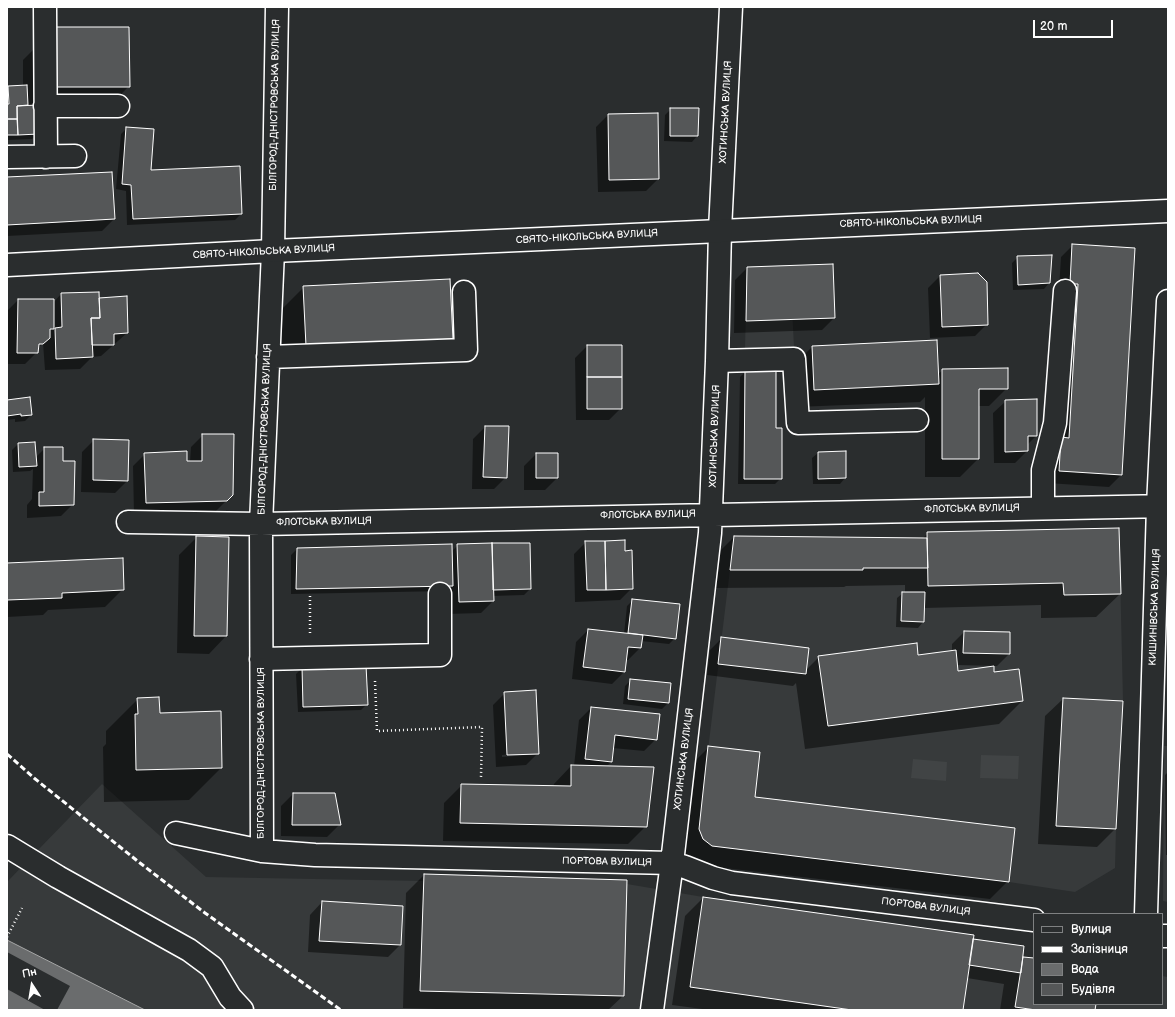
<!DOCTYPE html>
<meta charset="utf-8">
<style>
body{margin:0}
#map{position:relative;width:1175px;height:1017px;overflow:hidden;background:#2a2d2e;font-family:"Balsamiq Sans",sans-serif}
canvas{display:block}
.frame{position:absolute;inset:0;border:8px solid #fff;pointer-events:none}
.legend{position:absolute;left:1033px;top:913px;width:130px;height:92px;box-sizing:border-box;background:#2a2d2e;border:1px solid #7f8182;margin:0;padding:5px 7px;list-style:none;font-size:12px;color:#fff}
.legend li{display:flex;align-items:center;gap:8px;height:20px}
.legend b{width:20px;border:1px solid #7f8182}
.north{position:absolute;left:12px;top:965px;width:40px;height:40px;-webkit-text-stroke:3px #2a2d2e;paint-order:stroke;rotate:348deg;font-size:11px;font-weight:700;line-height:16px;text-align:center;color:#fff}
.north::after{content:'';display:block;margin:auto;width:14px;height:18px;background:#fff;clip-path:polygon(50% 0,100% 100%,50% 72%,0 100%)}
.scale{position:absolute;left:1033px;top:20px;width:80px;height:18px;box-sizing:border-box;border:2px solid #fff;border-top:0;padding-left:5px;font-size:12px;line-height:14px;white-space:nowrap;color:#fff;-webkit-text-stroke:3px #2a2d2e;paint-order:stroke}
</style>
<div id="map">
<canvas width="1175" height="1017"></canvas>
<div class="frame"></div>
<ul class="legend">
<li><b style="height:5px;background:#2a2d2e"></b>Вулиця</li>
<li><b style="height:5px;background:#fff"></b>Залізниця</li>
<li><b style="height:11px;background:#6a6c6d"></b>Вода</li>
<li><b style="height:11px;background:#555758"></b>Будівля</li>
</ul>
<div class="north">Пн</div>
<div class="scale">20 m</div>
</div>
<script>
const g = document.querySelector('canvas').getContext('2d');
g.lineJoin = 'round';
function fillPath(path, color) { g.fillStyle = color; g.fill(path, 'evenodd'); }
const toPath = rows => new Path2D(rows.map(r => 'M' + r).join(''));
function strokePath(path, color, width, dash) { g.strokeStyle = color; g.lineWidth = width; g.lineCap = dash ? 'butt' : 'round'; g.setLineDash(dash || []); g.stroke(path); }
function label(font, color, halo, rows, align = 'center') {
  g.font = font + ' "Balsamiq Sans",sans-serif'; g.lineWidth = 3; g.setLineDash([]); g.textBaseline = 'middle'; g.strokeStyle = halo; g.fillStyle = color; for (const [text, x, y, turn = 0] of rows) {
    g.save(); g.translate(x, y); g.rotate((+turn || 0) * Math.PI / 180); g.textAlign = isNaN(turn) ? turn : align; if (halo) g.strokeText(text, 0, 0); g.fillText(text, 0, 0); g.restore();
  }
}
const built = toPath([
 [790,265,794,347,745,348,747,267],
 [1119,528,1123,701,1116,829,1115,868,1075,892,1009,882,717,847,712,846,703,839,699,829,699,824,734,536,927,538,927,532],
 [1164,746,1168,746,1168,902,1163,901],
 [102,784,206,877,423,881,424,874,627,880,627,884,703,897,1024,946,1023,956,1034,958,1034,1004,1162,1004,1162,976,1168,977,1168,1010,145,1010,7,940,7,882]
]);
const green = toPath([
 [981,755,1019,756,1018,779,980,778],
 [913,759,947,762,946,781,911,778]
]);
const water = toPath([
 [7,940,145,1010,7,1010,7,940]
]);
const pier = toPath([
 [7,952,70,986,57,1010,45,1010,7,989]
]);
const shadow = toPath([
 [55,28,129,86,97,119,37,119,38,134,32,139,7,140,7,88,8,87,23,87,23,60],
 [671,109,697,136,692,142,664,141,665,115],
 [608,115,658,179,646,191,598,192,596,127],
 [127,128,149,171,241,214,235,220,127,225,126,191,116,189,121,134],
 [7,178,114,219,102,231,7,236],
 [1073,245,1121,475,1109,487,1047,483,1061,257],
 [1018,257,1049,283,1044,289,1013,290,1012,263],
 [832,265,834,318,822,330,734,333,735,280,747,268],
 [940,276,987,324,975,336,930,338,928,288],
 [304,287,452,339,429,362,283,368,281,310],
 [61,294,98,299,127,333,101,356,92,357,80,369,45,370,43,343,37,349,37,352,25,364,7,364,7,311,18,300,53,300,53,303],
 [587,346,621,408,609,420,576,420,575,358],
 [812,347,937,375,943,370,1007,388,989,406,978,406,978,459,960,477,925,477,925,397,920,402,796,407,794,365],
 [746,371,775,429,781,478,775,484,738,484,740,377],
 [7,401,31,415,25,421,15,422,15,419,7,420],
 [1006,401,1036,436,1027,445,1027,451,1015,463,994,463,993,413],
 [485,427,506,477,494,489,472,489,473,439],
 [203,435,232,495,214,513,134,515,133,466,145,454,190,462,191,447],
 [94,440,127,481,115,493,81,492,82,452],
 [34,443,35,458,45,448,62,462,73,504,61,516,27,518,27,505,32,499,33,469,30,471,13,472,12,450,18,444],
 [818,453,845,478,840,484,813,484,812,458],
 [536,454,557,454,557,478,545,490,524,490,524,466],
 [928,533,1120,594,1096,617,1041,618,1041,605,924,608,923,622,918,628,896,627,897,598,903,593,905,593,905,585,846,586,844,587,712,588,716,555,734,537,922,539],
 [197,537,228,538,226,636,209,654,177,653,179,555],
 [586,542,624,552,632,588,620,600,575,602,574,554],
 [458,545,530,589,524,595,492,596,493,601,481,613,447,614,446,591,291,594,291,555,297,549,451,552],
 [7,564,123,589,105,607,48,610,43,615,7,617],
 [633,600,675,638,669,644,641,641,640,648,628,660,625,660,624,672,612,684,572,679,576,642,588,630,624,634,627,606],
 [964,632,1009,654,997,666,956,665,957,672,994,673,1022,701,999,724,805,749,796,683,793,686,707,675,710,650,722,638,806,670,819,657,918,656,952,652,952,644],
 [302,668,367,704,361,710,298,712,296,674],
 [631,680,668,703,662,709,623,704,625,686],
 [505,693,538,753,526,765,496,767,493,705],
 [527,753,527,755,502,757,502,755],
 [138,699,159,714,221,768,189,800,104,802,103,747,106,744,106,731],
 [1063,699,1115,829,1097,847,1038,844,1045,716],
 [591,708,656,739,644,751,613,748,611,762,606,767,646,826,628,844,443,841,444,803,462,785,553,787,554,784,571,766,574,766,579,720],
 [709,747,754,798,1008,881,990,899,699,865,686,857,683,853,691,765],
 [1168,772,1168,855,1166,855,1165,775],
 [293,794,339,825,327,837,281,836,281,806],
 [424,875,623,996,608,1010,471,1010,403,1008,406,893],
 [703,898,972,939,1021,959,1023,958,1034,959,1034,1004,1095,1004,1094,1010,1000,1010,1004,984,967,978,962,1010,710,1010,672,1005,685,916],
 [322,902,400,945,388,957,308,952,310,915]
]);
const building = toPath([
 [55,27,129,27,130,87,55,87,55,27],
 [27,85,28,105,17,106,17,119,7,119,7,104,9,104,8,86,27,85],
 [38,105,39,134,18,135,17,106,38,105],
 [670,108,699,108,698,136,670,136,670,108],
 [658,113,659,179,609,180,608,114,658,113],
 [7,119,17,119,18,135,7,135,7,119],
 [126,127,154,129,151,170,240,166,242,214,133,219,131,185,122,184,126,127],
 [112,172,115,219,7,225,7,177,112,172],
 [1072,244,1135,248,1122,475,1059,471,1061,437,1069,438,1078,284,1070,284,1072,244],
 [1052,255,1050,283,1018,285,1017,256,1052,255],
 [833,264,835,318,746,321,747,267,833,264],
 [978,273,987,282,988,325,942,327,940,275,978,273],
 [450,279,453,339,306,346,303,286,450,279],
 [99,292,100,318,91,318,93,357,56,359,55,328,62,327,61,293,99,292],
 [127,296,128,333,114,334,114,345,92,345,91,318,100,318,99,298,127,296],
 [18,299,54,299,54,329,50,329,50,338,43,344,39,344,38,353,17,353,18,299],
 [937,340,939,384,814,390,812,346,937,340],
 [587,345,622,345,622,377,587,377,587,345],
 [1008,368,1008,389,979,389,979,459,942,459,942,369,1008,368],
 [745,370,776,370,776,428,782,428,782,479,744,479,745,370],
 [587,377,622,377,622,409,587,409,587,377],
 [30,397,32,415,21,416,21,414,7,416,7,400,30,397],
 [1037,399,1037,436,1028,436,1028,451,1005,452,1005,400,1037,399],
 [485,426,509,426,507,478,483,477,485,426],
 [202,434,234,434,233,495,227,501,146,503,144,453,187,451,187,461,202,461,202,434],
 [93,439,129,440,128,481,93,480,93,439],
 [35,442,37,466,19,467,18,443,35,442],
 [44,447,63,447,63,461,75,461,74,505,39,506,39,492,44,492,44,447],
 [846,451,846,478,818,479,818,452,846,451],
 [536,453,558,453,558,478,536,478,536,453],
 [1119,528,1121,594,1064,595,1063,583,928,586,927,532,1119,528],
 [196,536,229,537,227,636,194,636,196,536],
 [734,536,927,538,928,568,863,568,863,570,730,570,734,536],
 [625,540,625,551,632,550,633,589,606,590,605,541,625,540],
 [585,541,605,541,606,590,587,590,585,541],
 [492,543,530,543,531,589,493,590,492,543],
 [492,543,494,601,459,602,457,544,492,543],
 [452,544,453,586,296,589,297,548,452,544],
 [123,558,124,590,62,593,62,598,7,600,7,563,123,558],
 [902,592,925,592,924,622,901,621,902,592],
 [632,599,680,604,676,639,628,633,632,599],
 [588,629,643,635,641,648,628,647,625,672,583,667,588,629],
 [964,631,1010,632,1010,654,963,653,964,631],
 [721,637,809,648,806,674,718,664,721,637],
 [917,643,918,655,956,650,958,671,994,666,994,672,1019,669,1023,701,828,726,818,656,917,643],
 [366,665,368,705,303,707,302,667,366,665],
 [630,679,671,683,669,703,628,699,630,679],
 [536,690,539,754,507,755,504,692,536,690],
 [159,697,160,713,221,711,222,768,136,770,135,714,138,714,137,698,159,697],
 [1063,698,1123,701,1116,829,1056,826,1063,698],
 [591,707,660,714,657,740,615,735,612,762,585,759,591,707],
 [708,746,760,752,755,797,1015,828,1009,882,712,846,703,839,699,829,708,746],
 [571,765,654,767,647,827,460,823,461,784,571,786,571,765],
 [293,793,335,793,341,825,292,825,293,793],
 [424,874,627,880,624,996,420,991,424,874],
 [703,897,974,935,963,1010,852,1010,690,987,703,897],
 [322,901,403,906,401,945,319,941,322,901],
 [973,939,1024,946,1021,973,969,965,973,939],
 [1023,957,1034,958,1034,1004,1096,1004,1095,1010,1036,1010,1015,1007,1023,957]
]);
const path = toPath([
 [310,596,310,633],
 [375,681,377,731,482,727,481,777],
 [7,937,22,908]
]);
const minor = toPath([
 [45,7,46,157],
 [45,106,118,106],
 [7,157,75,156],
 [7,265,273,251,261,524,262,851],
 [268,357,466,350,464,292],
 [717,361,794,359,798,423,917,420],
 [1043,508,1043,470,1055,423,1065,291],
 [128,522,261,524,1168,506],
 [261,659,440,655,440,594],
 [176,833,262,851,315,855,672,863,685,867,713,878,732,883,1034,920],
 [7,846,58,877,189,950,212,967,230,997,242,1010],
 [1146,914,1158,506,1168,301],
 [1162,936,1168,936],
 [652,1010,672,863,710,533,717,361,720,230,731,7]
]);
const major = toPath([
 [277,7,273,251,1168,211]
]);
const rail = toPath([
 [7,754,34,778,140,863,205,913,341,1010]
]);
const streetNames = [
 ["БІЛГОРОД-ДНІСТРОВСЬКА ВУЛИЦЯ",275,105,-89],
 ["ХОТИНСЬКА ВУЛИЦЯ",726,112,-87],
 ["СВЯТО-НІКОЛЬСЬКА ВУЛИЦЯ",911,222,-2],
 ["СВЯТО-НІКОЛЬСЬКА ВУЛИЦЯ",587,237,-3],
 ["СВЯТО-НІКОЛЬСЬКА ВУЛИЦЯ",264,252,-3],
 ["БІЛГОРОД-ДНІСТРОВСЬКА ВУЛИЦЯ",265,429,-88],
 ["ХОТИНСЬКА ВУЛИЦЯ",715,436,-88],
 ["ФЛОТСЬКА ВУЛИЦЯ",972,509,-1],
 ["ФЛОТСЬКА ВУЛИЦЯ",648,515,-1],
 ["ФЛОТСЬКА ВУЛИЦЯ",324,522,-1],
 ["КИШИНІВСЬКА ВУЛИЦЯ",1155,607,-88],
 ["БІЛГОРОД-ДНІСТРОВСЬКА ВУЛИЦЯ",261,753,-90],
 ["ХОТИНСЬКА ВУЛИЦЯ",684,759,-83],
 ["ПОРТОВА ВУЛИЦЯ",607,862,1],
 ["ПОРТОВА ВУЛИЦЯ",926,907,7]
];
fillPath(built, '#373a3b');
fillPath(green, '#414445');
fillPath(water, '#6a6c6d');
strokePath(water, '#a6a7a7', 1);
fillPath(pier, '#2a2d2e');
fillPath(shadow, '#0007');
fillPath(building, '#555758');
strokePath(building, '#fff', 1);
strokePath(minor, '#fff', 25);
strokePath(major, '#fff', 25);
strokePath(path, '#fff', 2.5, [1, 3]);
strokePath(minor, '#2a2d2e', 22);
strokePath(major, '#2a2d2e', 22);
strokePath(rail, '#fff', 3, [6, 3]);
label('10px', '#fff', '#2a2d2e', streetNames);
</script>
